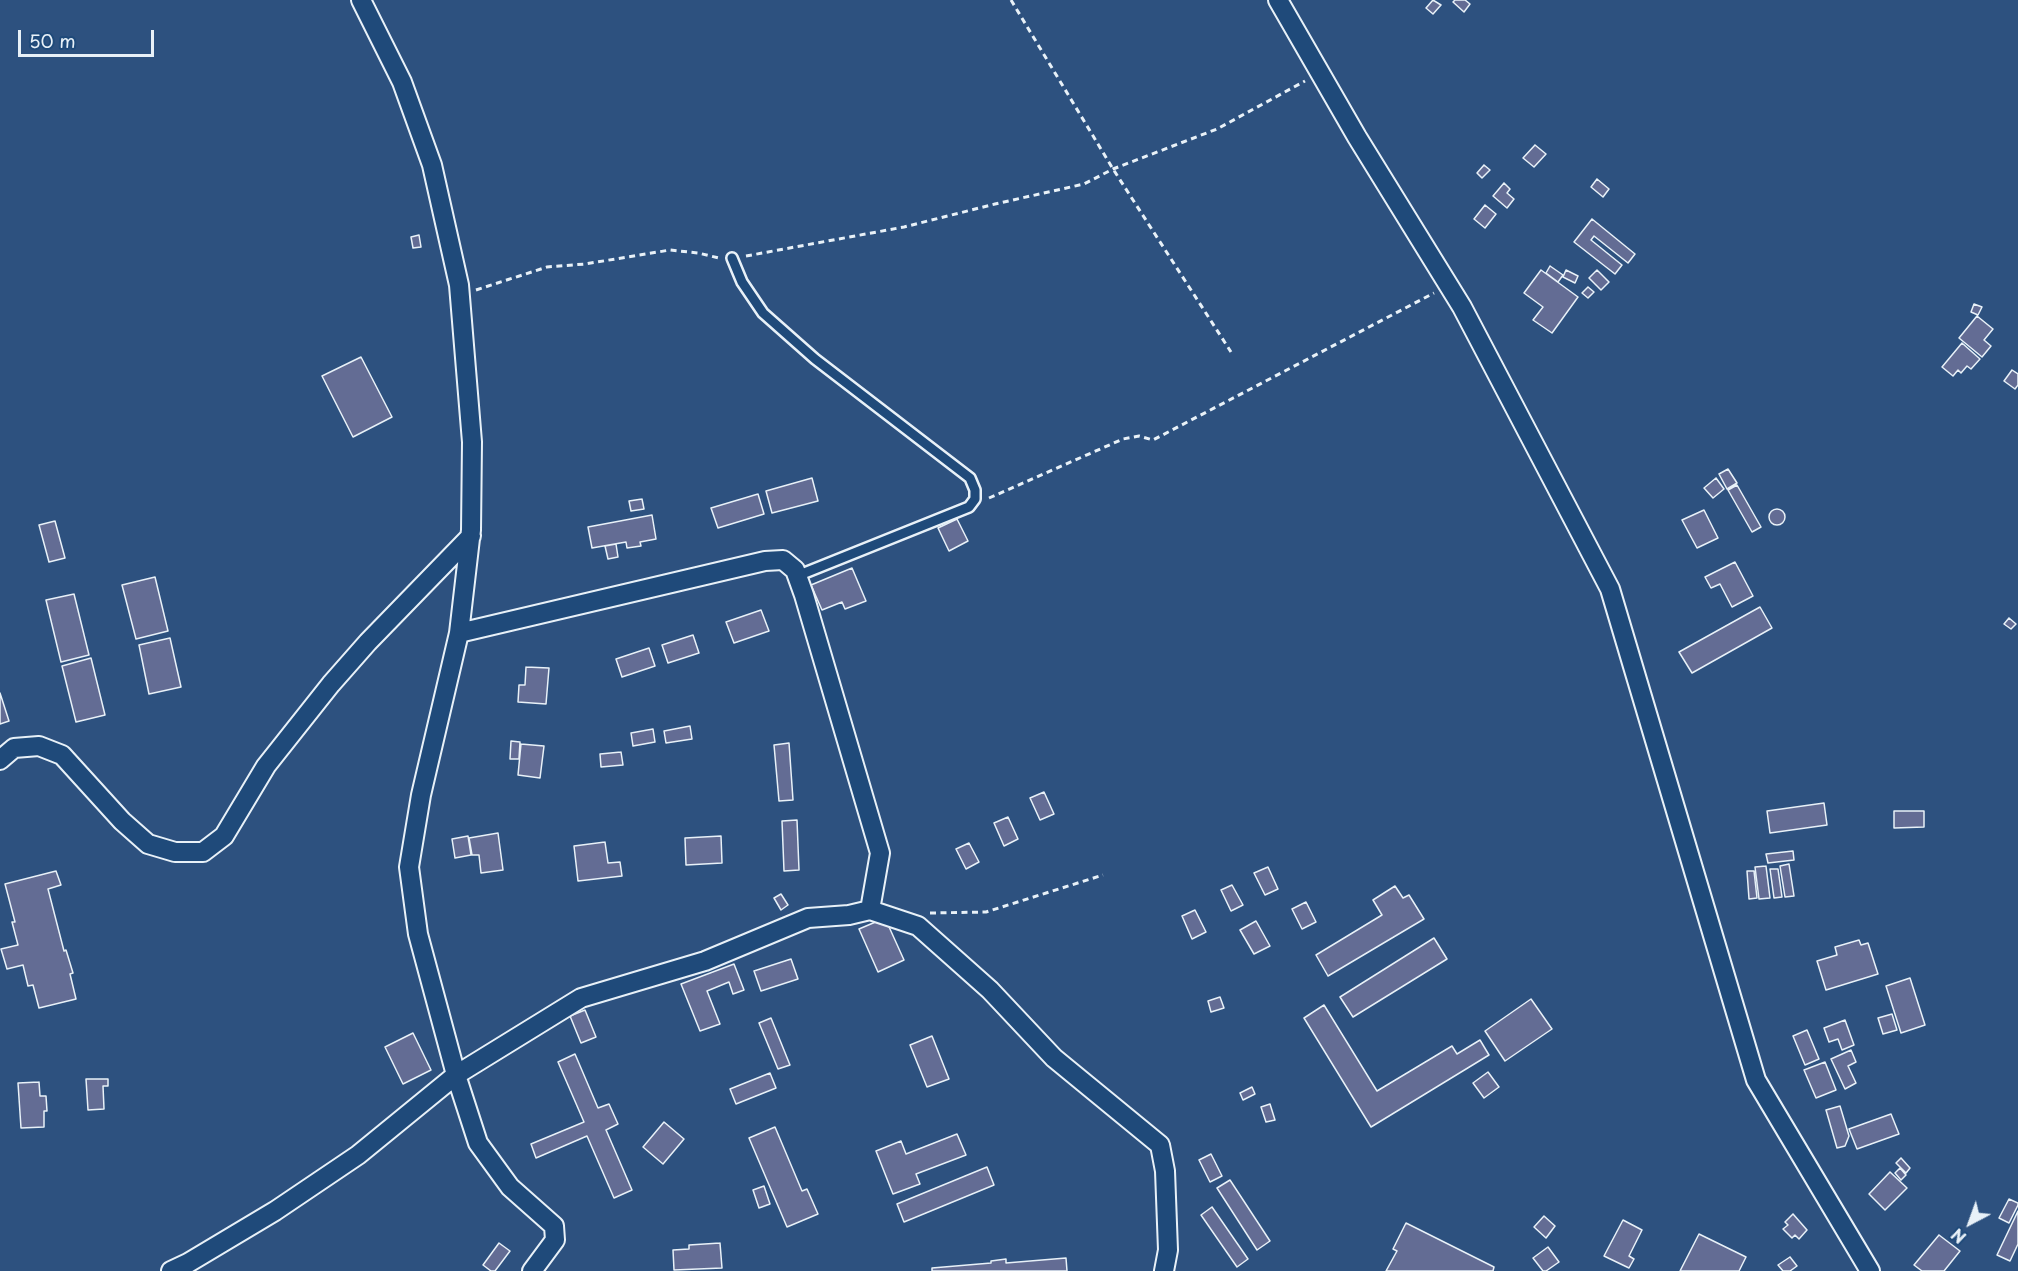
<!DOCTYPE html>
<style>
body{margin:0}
#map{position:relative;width:2018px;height:1271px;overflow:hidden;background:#2d517f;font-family:"Playpen Sans",sans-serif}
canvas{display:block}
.north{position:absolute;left:1940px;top:1193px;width:60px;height:60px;-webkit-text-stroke:4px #1f4a7a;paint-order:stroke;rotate:221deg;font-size:16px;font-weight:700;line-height:24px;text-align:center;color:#e8f1f8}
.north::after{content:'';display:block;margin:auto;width:21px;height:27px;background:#e8f1f8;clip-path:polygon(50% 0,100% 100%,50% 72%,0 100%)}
.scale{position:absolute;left:18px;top:30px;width:136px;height:27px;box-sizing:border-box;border:3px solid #e8f1f8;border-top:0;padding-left:8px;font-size:18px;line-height:21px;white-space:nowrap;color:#e8f1f8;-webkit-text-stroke:4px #1f4a7a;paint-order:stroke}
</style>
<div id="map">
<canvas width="2018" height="1271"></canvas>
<div class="north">N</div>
<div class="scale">50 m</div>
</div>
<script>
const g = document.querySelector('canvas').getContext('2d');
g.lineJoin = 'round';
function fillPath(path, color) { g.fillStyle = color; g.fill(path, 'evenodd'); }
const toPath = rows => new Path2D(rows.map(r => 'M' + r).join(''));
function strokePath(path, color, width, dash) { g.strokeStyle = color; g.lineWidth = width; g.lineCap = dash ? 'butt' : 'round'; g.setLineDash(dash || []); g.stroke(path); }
const building = toPath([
 [1433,0,1441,5,1433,14,1426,8,1433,0],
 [1455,0,1465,0,1470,4,1464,12,1453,2,1455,0],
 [1535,145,1546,154,1534,167,1523,158,1535,145],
 [1484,165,1490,170,1482,178,1477,173,1484,165],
 [1597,179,1609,189,1603,197,1591,187,1597,179],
 [1504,183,1510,189,1507,193,1514,199,1507,208,1493,196,1504,183],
 [1485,205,1496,214,1485,228,1474,219,1485,205],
 [1592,219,1635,254,1628,263,1594,236,1591,240,1622,265,1615,274,1574,242,1592,219],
 [419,235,421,247,413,248,411,237,419,235],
 [1550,266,1563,275,1558,282,1546,273,1550,266],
 [1541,270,1578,297,1552,333,1533,320,1543,307,1524,293,1541,270],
 [1566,270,1578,276,1575,283,1563,277,1566,270],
 [1597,270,1609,282,1601,290,1589,278,1597,270],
 [1588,287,1594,292,1588,298,1582,293,1588,287],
 [1974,304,1982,307,1978,315,1971,312,1974,304],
 [1977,316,1993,329,1984,340,1991,346,1982,357,1959,338,1977,316],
 [1962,343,1980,359,1971,369,1967,366,1961,373,1958,370,1953,376,1942,367,1962,343],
 [361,357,392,417,353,437,322,376,361,357],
 [2012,370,2018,374,2018,385,2015,389,2004,381,2012,370],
 [1728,469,1737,483,1727,489,1719,474,1728,469],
 [812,478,818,501,772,513,766,491,812,478],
 [1716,478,1724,489,1713,498,1704,488,1716,478],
 [1737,485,1761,527,1752,532,1728,490,1737,485],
 [758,494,764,514,718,528,711,508,758,494],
 [642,499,644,509,631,511,629,501,642,499],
 '1769 517a8 8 0 1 1 16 0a8 8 0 1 1-16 0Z',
 [1704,510,1718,538,1697,548,1682,520,1704,510],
 [652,515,656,539,640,542,641,546,627,548,626,542,592,548,588,527,652,515],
 [957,519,968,541,949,551,938,528,957,519],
 [55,521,65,558,49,562,39,525,55,521],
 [616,544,618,557,608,559,605,546,616,544],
 [1735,562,1753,596,1732,607,1720,584,1711,588,1705,577,1735,562],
 [852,568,866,601,845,609,842,602,822,610,811,585,852,568],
 [155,577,168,631,136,639,122,585,155,577],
 [74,594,89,655,61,662,46,600,74,594],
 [1760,607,1772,628,1692,673,1679,652,1760,607],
 [761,610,769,631,734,643,726,622,761,610],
 [2009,618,2016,624,2011,629,2004,624,2009,618],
 [693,635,699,653,668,663,662,645,693,635],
 [170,638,181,687,149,694,139,645,170,638],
 [649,648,655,666,622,677,616,659,649,648],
 [91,658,105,715,76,722,62,666,91,658],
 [526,667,549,668,546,704,518,702,519,685,525,685,526,667],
 [0,693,9,721,0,724,0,693],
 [690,726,692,739,666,743,664,731,690,726],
 [653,729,655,742,633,746,631,733,653,729],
 [511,741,520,742,519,759,510,759,511,741],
 [789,743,793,800,779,801,774,745,789,743],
 [521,744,544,746,540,778,518,775,521,744],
 [621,752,623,765,601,767,600,754,621,752],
 [1044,792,1054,814,1040,820,1030,798,1044,792],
 [1824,803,1827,825,1770,833,1767,811,1824,803],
 [1894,811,1924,811,1924,827,1894,828,1894,811],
 [1008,817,1018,839,1004,846,994,823,1008,817],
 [797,820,799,870,784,871,782,821,797,820],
 [498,833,503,870,481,873,479,855,472,855,469,838,498,833],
 [468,836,471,855,455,858,452,839,468,836],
 [721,836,722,863,686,865,685,838,721,836],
 [605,842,608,863,620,862,622,876,578,881,574,846,605,842],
 [969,843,979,862,966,869,956,849,969,843],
 [1793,851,1794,860,1768,863,1766,854,1793,851],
 [1789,864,1794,896,1785,897,1780,866,1789,864],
 [1766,866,1770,898,1759,899,1755,867,1766,866],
 [1268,867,1278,889,1265,895,1254,873,1268,867],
 [1770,869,1778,869,1782,897,1774,898,1770,869],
 [56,871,61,885,48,889,64,951,66,950,73,973,70,974,76,999,39,1008,33,985,28,986,23,965,7,969,1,949,18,945,12,922,15,922,5,884,56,871],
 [1747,871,1754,871,1757,898,1749,899,1747,871],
 [1232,885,1243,905,1231,911,1221,890,1232,885],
 [1395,886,1403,898,1409,895,1424,919,1328,976,1316,955,1382,915,1373,900,1395,886],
 [781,894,788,905,781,910,774,898,781,894],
 [1306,902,1316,922,1302,929,1292,909,1306,902],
 [1195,910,1206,932,1192,939,1182,916,1195,910],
 [885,918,904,960,878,972,859,929,885,918],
 [1256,921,1270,946,1254,954,1240,930,1256,921],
 [1434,938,1447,959,1353,1017,1340,997,1434,938],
 [1859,940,1861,945,1868,943,1878,974,1826,990,1817,961,1837,955,1835,947,1859,940],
 [791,959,798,979,761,991,754,971,791,959],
 [734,964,744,990,733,994,729,982,707,991,720,1024,700,1031,681,984,734,964],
 [1910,978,1925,1025,1901,1033,1886,986,1910,978],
 [1220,997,1224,1008,1211,1012,1208,1001,1220,997],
 [1531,999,1552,1029,1505,1061,1485,1031,1531,999],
 [1324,1005,1377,1091,1452,1046,1457,1054,1480,1040,1489,1055,1371,1127,1304,1018,1324,1005],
 [585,1010,596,1037,581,1043,570,1016,585,1010],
 [1892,1014,1897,1030,1883,1034,1878,1018,1892,1014],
 [771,1018,790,1065,778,1069,759,1023,771,1018],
 [1845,1020,1854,1045,1842,1050,1838,1039,1829,1042,1824,1028,1845,1020],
 [1807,1030,1819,1059,1805,1065,1793,1036,1807,1030],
 [413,1033,431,1070,403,1084,385,1047,413,1033],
 [932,1036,949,1079,927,1087,910,1045,932,1036],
 [1851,1050,1856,1062,1848,1066,1856,1083,1845,1089,1831,1059,1851,1050],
 [575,1054,598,1108,609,1104,618,1124,606,1130,632,1190,614,1198,587,1136,536,1158,531,1144,584,1122,558,1062,575,1054],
 [1825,1062,1836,1090,1816,1098,1804,1070,1825,1062],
 [1488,1072,1499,1087,1484,1098,1473,1083,1488,1072],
 [770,1073,776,1088,736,1104,730,1089,770,1073],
 [86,1079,108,1079,108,1086,103,1086,104,1109,88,1110,86,1079],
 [39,1082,40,1096,46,1096,47,1111,44,1111,44,1127,21,1128,18,1083,39,1082],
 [1252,1087,1255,1094,1243,1100,1240,1093,1252,1087],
 [1270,1104,1275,1120,1266,1122,1261,1107,1270,1104],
 [1840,1106,1849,1136,1845,1146,1837,1148,1826,1110,1840,1106],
 [1891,1114,1899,1134,1857,1149,1849,1129,1891,1114],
 [664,1122,684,1139,663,1164,643,1147,664,1122],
 [775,1127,802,1191,807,1189,818,1214,787,1227,749,1138,775,1127],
 [957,1134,966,1155,916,1174,920,1184,893,1194,876,1151,901,1141,906,1154,957,1134],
 [1211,1154,1222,1176,1210,1182,1199,1160,1211,1154],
 [1901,1158,1910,1168,1906,1173,1896,1163,1901,1158],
 [987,1167,994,1185,904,1222,897,1204,987,1167],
 [1900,1168,1906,1175,1901,1180,1895,1173,1900,1168],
 [1890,1172,1907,1188,1885,1210,1869,1194,1890,1172],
 [1230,1180,1270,1241,1257,1250,1217,1188,1230,1180],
 [764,1186,770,1204,759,1208,753,1190,764,1186],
 [2009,1199,2018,1203,2018,1205,2009,1223,1999,1218,2009,1199],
 [1212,1207,1248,1259,1237,1267,1201,1215,1212,1207],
 [2018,1211,2018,1244,2010,1261,1997,1255,2018,1211],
 [1793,1214,1807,1230,1799,1239,1795,1235,1792,1238,1783,1229,1788,1225,1785,1222,1793,1214],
 [1544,1216,1555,1226,1546,1238,1534,1227,1544,1216],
 [1623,1220,1642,1230,1629,1256,1634,1259,1629,1268,1604,1256,1623,1220],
 [1406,1223,1494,1267,1493,1271,1386,1271,1397,1251,1393,1249,1406,1223],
 [1699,1234,1746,1257,1739,1271,1680,1271,1699,1234],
 [1939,1235,1960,1251,1944,1271,1922,1271,1914,1265,1939,1235],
 [499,1243,510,1251,495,1271,491,1271,483,1265,499,1243],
 [720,1243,722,1268,674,1270,673,1250,689,1249,689,1245,720,1243],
 [1548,1247,1559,1262,1546,1271,1543,1271,1533,1258,1548,1247],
 [1790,1257,1797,1266,1790,1271,1783,1271,1778,1265,1790,1257],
 [1066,1258,1067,1271,932,1271,932,1268,991,1263,991,1261,1006,1259,1006,1263,1066,1258]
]);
const path = toPath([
 [1011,0,1113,169,1231,352],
 [746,256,904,227,995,204,1084,184,1113,169,1217,129,1305,81],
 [476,290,547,267,585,264,670,250,698,253,719,258],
 [989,498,1123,439,1139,436,1153,440,1434,293],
 [930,913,986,912,1103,875]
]);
const lane = toPath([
 [732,258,742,282,763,313,815,359,970,478,975,490,975,499,969,507,797,576]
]);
const street = toPath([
 [361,0,402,82,432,165,459,285,472,442,471,530,459,633,421,795,409,867,418,934,456,1075,478,1143,510,1187,554,1226,555,1240,532,1271],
 [1278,0,1357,137,1462,307,1610,589,1756,1080,1870,1271],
 [459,633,765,561,783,560,795,570,804,595,880,853,870,910],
 [0,760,14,748,39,746,62,755,122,821,148,844,175,852,203,852,224,836,266,766,331,684,368,642,471,536],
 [171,1271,188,1263,275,1211,358,1155,456,1075,581,998,705,961,808,918,849,915,870,910,918,926,990,990,1054,1058,1160,1145,1165,1171,1168,1250,1164,1271]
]);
fillPath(building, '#636c94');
strokePath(building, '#e8f1f8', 1.5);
strokePath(lane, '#e8f1f8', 14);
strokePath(street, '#e8f1f8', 22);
strokePath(path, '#e8f1f8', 3, [6, 4.5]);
strokePath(lane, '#1f4a7a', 9);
strokePath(street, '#1f4a7a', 18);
</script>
